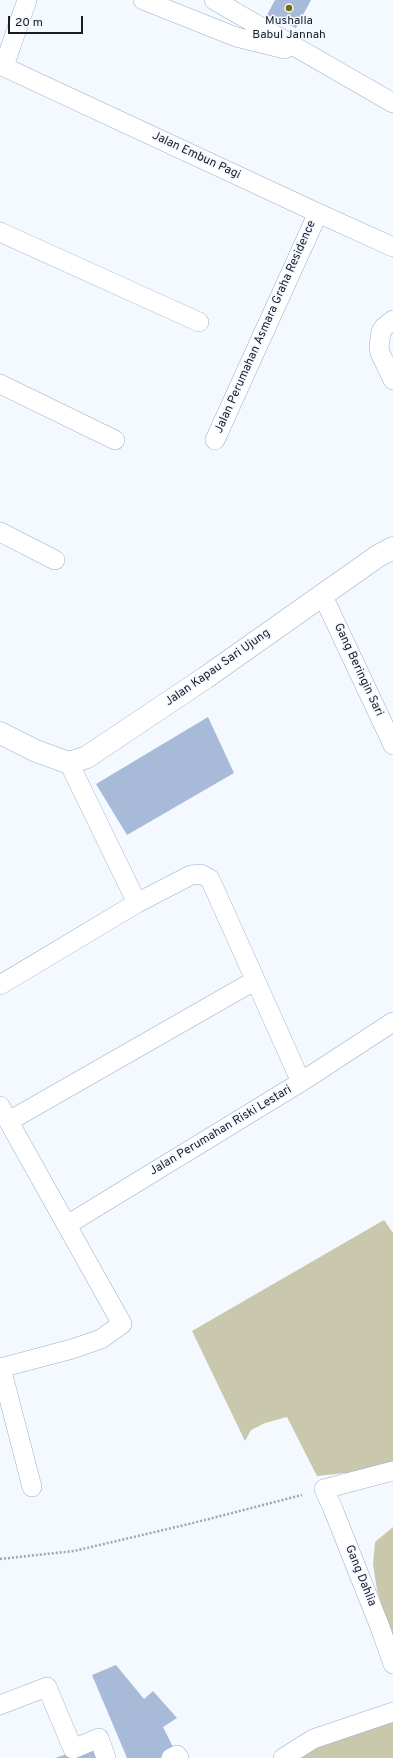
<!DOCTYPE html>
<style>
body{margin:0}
#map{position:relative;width:393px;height:1758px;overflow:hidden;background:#f4f8ff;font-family:Overpass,sans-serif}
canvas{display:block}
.scale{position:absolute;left:8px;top:16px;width:75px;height:18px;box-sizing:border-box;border:2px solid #171e29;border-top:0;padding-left:5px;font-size:12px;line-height:14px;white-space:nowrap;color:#171e29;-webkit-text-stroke:3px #f4f8ff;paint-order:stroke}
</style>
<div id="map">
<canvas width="393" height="1758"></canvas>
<div class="scale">20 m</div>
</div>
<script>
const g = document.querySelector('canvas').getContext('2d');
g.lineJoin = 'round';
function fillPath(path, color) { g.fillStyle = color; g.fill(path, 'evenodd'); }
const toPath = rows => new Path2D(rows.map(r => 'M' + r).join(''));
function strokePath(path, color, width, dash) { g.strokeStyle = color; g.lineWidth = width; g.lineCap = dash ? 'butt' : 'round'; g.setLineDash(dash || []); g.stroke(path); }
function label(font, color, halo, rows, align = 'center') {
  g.font = font + ' Overpass,sans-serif'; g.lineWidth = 3; g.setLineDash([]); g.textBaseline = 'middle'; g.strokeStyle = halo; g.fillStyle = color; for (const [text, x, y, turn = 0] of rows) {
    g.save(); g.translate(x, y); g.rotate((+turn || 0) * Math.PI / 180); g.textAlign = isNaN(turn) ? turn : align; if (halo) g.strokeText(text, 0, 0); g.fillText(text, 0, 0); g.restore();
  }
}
const green = toPath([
 [384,1220,393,1233,393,1466,362,1474,345,1473,317,1476,287,1417,265,1423,251,1430,245,1441,192,1331],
 [393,1527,393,1641,377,1590,373,1564,375,1542],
 [393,1718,393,1758,295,1758,325,1744]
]);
const building = toPath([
 [275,0,311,0,296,28,267,15],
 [208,717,234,773,127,835,96,784],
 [116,1665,144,1699,153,1691,177,1718,163,1727,175,1751,160,1758,127,1758,92,1675],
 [98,1744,103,1758,55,1758]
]);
const path = toPath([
 [0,1559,74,1551,189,1524,302,1495]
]);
const street = toPath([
 [143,0,236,37,285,49],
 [214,0,393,103],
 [0,65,318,213,393,247],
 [4,66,27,0],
 [0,232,199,322],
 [393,320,384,327,381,332,379,347,380,353,393,380],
 [0,384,115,440],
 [215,440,318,213],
 [0,532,55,560],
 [322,594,393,745],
 [137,903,191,875,201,874,210,879,301,1082],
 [0,985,137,903,69,763],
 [0,1106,122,1324,101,1339,72,1349,0,1368],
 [9,1121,254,981],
 [67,1225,301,1082,393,1022],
 [1,1368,32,1487],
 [393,1471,324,1489,333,1509,380,1627,393,1664],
 [0,1705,47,1687,73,1749,99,1738,106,1758],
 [171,1758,177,1755,179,1758],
 [283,1758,313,1739,393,1712]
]);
const secondary = toPath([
 [0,733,36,751,69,763,87,757,205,678,378,556,393,548]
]);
const markers = [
 [289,8,4,"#766e0b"]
];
const poiNames = [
 ["Mushalla",289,22],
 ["Babul Jannah",289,36]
];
const streetNames = [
 ["Jalan Embun Pagi",196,156,25],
 ["Jalan Perumahan Asmara Graha Residence",266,327,-66],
 ["Jalan Kapau Sari Ujung",218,668,-35],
 ["Gang Beringin Sari",358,670,65],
 ["Jalan Perumahan Riski Lestari",221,1131,-31],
 ["Gang Dahlia",360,1576,68]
];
fillPath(green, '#c9c7ac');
fillPath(building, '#a7bbd9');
strokePath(street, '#9aaecc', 20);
strokePath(secondary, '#9aaecc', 23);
strokePath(path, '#a0a5ae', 2.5, [2, 2]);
strokePath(street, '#fff', 19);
strokePath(secondary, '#fff', 22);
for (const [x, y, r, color] of markers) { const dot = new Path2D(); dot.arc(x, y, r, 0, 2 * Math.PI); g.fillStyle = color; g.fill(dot); strokePath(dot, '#f4f8ff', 1.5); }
label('12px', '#171e29', '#f4f8ff', poiNames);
label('12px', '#171e29', '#f4f8ff', streetNames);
</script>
